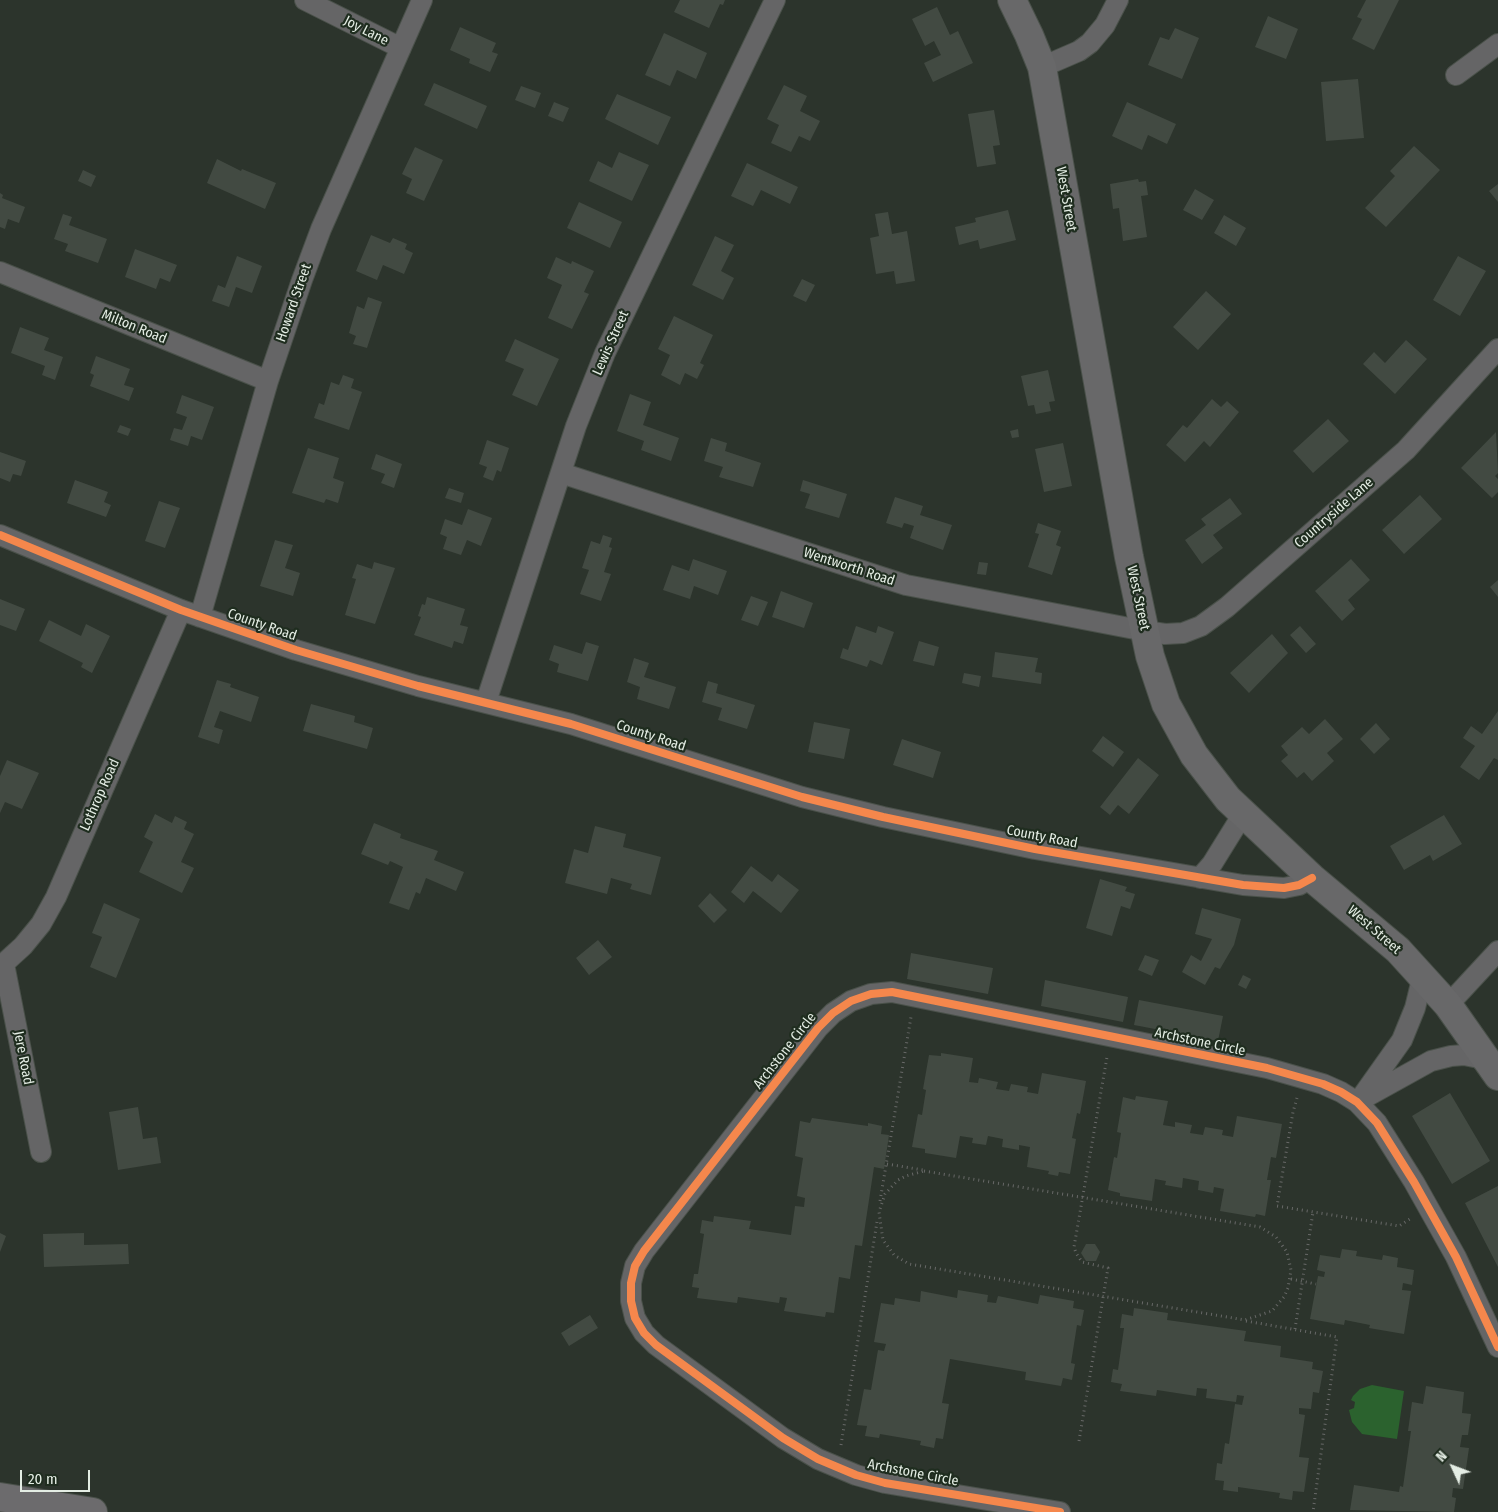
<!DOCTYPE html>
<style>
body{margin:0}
#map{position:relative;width:1498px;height:1512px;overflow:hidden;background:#2c342c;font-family:"Fira Sans Condensed",sans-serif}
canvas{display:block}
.north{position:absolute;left:1428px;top:1442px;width:50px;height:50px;-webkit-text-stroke:4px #1f2d1f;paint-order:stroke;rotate:313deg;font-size:14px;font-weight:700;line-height:20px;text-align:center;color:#e4ede4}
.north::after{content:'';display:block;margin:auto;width:18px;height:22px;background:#e4ede4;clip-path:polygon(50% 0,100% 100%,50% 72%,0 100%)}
.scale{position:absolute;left:20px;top:1470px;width:70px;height:22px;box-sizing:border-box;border:2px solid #e4ede4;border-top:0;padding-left:6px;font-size:15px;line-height:18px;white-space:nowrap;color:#e4ede4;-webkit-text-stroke:4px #1f2d1f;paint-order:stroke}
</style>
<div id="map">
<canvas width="1498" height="1512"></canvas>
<div class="north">N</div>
<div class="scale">20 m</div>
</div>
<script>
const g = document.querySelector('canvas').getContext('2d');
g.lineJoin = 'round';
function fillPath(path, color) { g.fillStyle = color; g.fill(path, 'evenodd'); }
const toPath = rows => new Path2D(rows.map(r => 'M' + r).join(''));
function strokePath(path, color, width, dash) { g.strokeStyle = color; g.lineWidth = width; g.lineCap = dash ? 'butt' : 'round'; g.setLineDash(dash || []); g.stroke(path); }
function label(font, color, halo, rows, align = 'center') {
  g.font = font + ' "Fira Sans Condensed",sans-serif'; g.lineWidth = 4.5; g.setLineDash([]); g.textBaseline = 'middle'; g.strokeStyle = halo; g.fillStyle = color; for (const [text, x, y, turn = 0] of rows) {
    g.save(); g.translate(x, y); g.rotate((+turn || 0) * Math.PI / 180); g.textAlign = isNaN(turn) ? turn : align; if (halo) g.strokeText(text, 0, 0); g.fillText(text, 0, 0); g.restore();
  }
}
const water = toPath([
 [1372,1385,1404,1391,1397,1439,1362,1434,1352,1422,1349,1410,1354,1408,1355,1402,1351,1400,1353,1396,1360,1389]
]);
const building = toPath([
 [680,0,725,0,723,5,720,4,709,28,674,12],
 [1366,0,1399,0,1374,50,1352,39,1362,19,1357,17],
 [937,7,950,35,958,31,973,63,933,82,924,63,941,55,934,41,925,46,912,19],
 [1268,16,1298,29,1286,59,1255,47],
 [460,27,496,43,492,52,498,54,490,72,469,63,470,59,450,50],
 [1175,28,1199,38,1182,79,1148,65,1160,37,1169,40],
 [664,33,707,53,696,79,677,70,670,86,645,75],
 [1358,79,1364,138,1326,141,1321,82],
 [434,83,487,106,477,129,424,105],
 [784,85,807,96,800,111,820,121,810,141,799,136,791,152,771,143,779,125,767,119],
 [521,86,541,93,535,108,515,100],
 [617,94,671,117,658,145,605,119],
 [554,102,569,108,563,122,548,116],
 [1127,102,1176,124,1167,144,1148,135,1142,150,1112,136],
 [994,110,1000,145,993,146,996,164,977,167,968,114],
 [1414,146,1440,170,1386,227,1365,208,1395,176,1390,171],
 [415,147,443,160,424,201,406,193,412,179,402,174],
 [619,152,649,165,632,201,589,181,598,161,612,168],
 [217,159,241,171,242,169,276,183,265,209,207,183],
 [747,163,798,187,790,204,761,190,753,206,731,196],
 [83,170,96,176,91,187,78,181],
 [1138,179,1139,182,1146,181,1148,195,1141,196,1147,237,1123,241,1119,208,1113,209,1110,184],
 [1498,184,1498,202,1489,191],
 [1195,189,1214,200,1202,220,1183,210],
 [0,193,3,195,2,198,25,207,19,223,8,219,5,229,0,227],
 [579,202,622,222,610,248,567,228],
 [1008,210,1016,240,980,249,978,240,959,245,955,227,976,222,975,218],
 [888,212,892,234,907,231,915,281,896,284,894,271,876,274,870,238,879,236,875,214],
 [63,214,72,217,69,225,107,239,98,263,65,251,68,244,54,239],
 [1224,215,1246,228,1236,246,1214,233],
 [371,235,390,243,393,238,407,244,405,249,413,253,404,274,383,265,377,280,356,271],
 [715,236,734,245,721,271,734,278,723,300,692,285],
 [135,249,177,265,170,282,160,278,156,289,125,277],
 [237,256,262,266,252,293,236,287,229,307,212,301,218,285,225,288],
 [1458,256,1486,271,1460,316,1433,300],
 [556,257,571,264,572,261,594,271,584,292,589,294,572,329,548,318,562,285,547,278],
 [802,279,815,285,806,302,793,296],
 [1206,291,1231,314,1198,350,1173,327],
 [368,297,382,302,367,348,353,344,356,336,349,333,357,306,364,309],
 [674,316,713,335,700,363,704,365,697,379,685,373,680,385,661,375,670,355,658,349],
 [20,327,49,338,44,350,63,357,55,380,42,375,45,366,11,353],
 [515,339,559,359,537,406,512,395,524,369,505,361],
 [1406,340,1427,359,1395,394,1363,364,1374,352,1385,363],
 [96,356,130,369,124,385,134,388,129,401,90,386,94,375,90,373],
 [1048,370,1055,401,1049,402,1051,411,1036,414,1034,405,1028,406,1021,376],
 [343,375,354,379,351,388,362,392,349,430,314,418,319,403,324,405,331,382,339,385],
 [630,394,651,402,643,425,679,438,671,461,641,450,644,441,617,431],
 [182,395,214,407,202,440,191,436,188,446,170,440,174,428,182,430,187,417,176,413],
 [1212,399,1221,407,1227,401,1239,412,1210,447,1204,441,1185,462,1166,445,1183,425,1187,428],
 [1328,419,1349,441,1313,473,1293,451],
 [120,425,131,429,128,436,117,432],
 [1018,429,1019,437,1012,438,1010,431],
 [1496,432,1498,473,1495,476,1498,479,1498,492,1492,498,1461,468],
 [711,438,727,443,725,451,761,463,753,487,719,477,723,467,704,461],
 [487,440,509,448,501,472,497,470,493,481,483,477,487,467,479,464],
 [1063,443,1072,486,1044,492,1035,449],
 [308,448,339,458,333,478,344,482,338,503,326,499,324,503,292,493],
 [0,452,26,461,21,476,13,474,10,482,0,478],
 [376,454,402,464,394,488,381,483,385,474,371,469],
 [75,480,108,492,104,502,111,505,106,517,67,503],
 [803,480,847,494,839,518,805,508,810,494,800,491],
 [449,488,464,493,461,503,445,498],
 [1420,495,1442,519,1404,554,1382,530],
 [895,497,923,506,920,515,952,525,943,550,910,538,914,526,904,523,902,528,886,523],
 [1230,498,1242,514,1213,535,1223,548,1202,564,1185,540,1206,525,1201,519],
 [159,501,180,508,165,548,145,541],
 [468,509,492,518,481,546,467,540,461,555,443,549,447,537,440,534,445,519,462,525],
 [1038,523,1061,531,1056,545,1061,547,1052,575,1028,567,1039,534,1035,533],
 [603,535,612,538,609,547,612,548,604,572,611,574,601,601,580,594,589,570,582,568,591,541,600,544],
 [275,540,293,545,285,568,300,573,293,596,260,586],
 [693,559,727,571,718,595,694,586,690,599,663,590,672,565,689,571],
 [1351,559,1370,580,1348,600,1355,609,1342,621,1315,591],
 [374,562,395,568,375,624,345,615,356,579,352,578,357,564,372,569],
 [979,562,988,563,986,575,977,574],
 [1498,580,1498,597,1490,587],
 [781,591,813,603,804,628,772,617],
 [751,596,768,602,758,626,741,620],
 [427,597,465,609,460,625,468,627,463,644,454,641,452,648,414,635,421,617,418,616,422,604,425,605],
 [0,599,25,609,16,631,0,625],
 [49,620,81,636,86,624,110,636,92,673,81,667,83,663,39,641],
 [856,626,876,633,878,626,894,632,882,665,870,660,867,667,840,658,843,648,848,650],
 [1300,626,1316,644,1306,653,1290,635],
 [1272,634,1288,653,1249,693,1230,673],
 [919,641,939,647,934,666,913,661],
 [586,642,599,646,588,681,557,672,559,664,549,660,554,645,582,654],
 [995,652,1038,658,1035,672,1042,673,1041,684,992,677],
 [634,658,649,663,644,677,676,687,669,709,637,699,640,687,627,682],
 [964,673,981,676,979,687,962,683],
 [217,680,231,684,230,687,259,697,251,722,220,711,214,727,223,730,219,744,198,737],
 [708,681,718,684,716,693,755,705,747,729,718,720,722,708,702,702],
 [311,704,355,716,354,722,373,728,367,749,303,731],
 [1498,711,1498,760,1494,758,1479,780,1460,767,1475,746,1463,738,1471,726,1482,734],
 [1325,719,1343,739,1327,753,1334,761,1312,781,1304,772,1297,778,1281,761,1288,755,1281,746,1302,727,1309,734],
 [814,722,850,729,844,759,808,752],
 [1376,723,1390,739,1374,754,1360,739],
 [1103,736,1124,752,1113,767,1092,751],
 [902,739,941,752,933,778,893,765],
 [1138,758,1159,775,1129,814,1118,805,1110,815,1100,807],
 [7,760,39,773,22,809,5,802,0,813,0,776],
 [155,814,172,823,175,816,187,822,184,829,194,834,181,862,194,868,182,893,139,872,153,842,144,837],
 [1444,815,1462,844,1433,861,1430,855,1404,870,1390,846],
 [374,823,401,834,400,838,438,851,434,860,464,872,456,891,426,878,420,894,416,892,409,910,389,903,403,867,390,861,388,865,361,854],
 [595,826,626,834,623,847,661,857,651,895,630,889,632,884,611,878,607,894,565,883,574,849,588,853],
 [751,866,772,882,778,874,799,890,781,913,753,891,744,903,731,892],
 [1100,879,1127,887,1125,891,1135,894,1130,909,1121,906,1112,936,1086,928],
 [710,893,727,910,714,923,698,906],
 [104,903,140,919,116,978,90,967,102,937,92,933],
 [1202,908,1241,919,1234,945,1220,969,1215,967,1205,985,1182,972,1191,955,1201,961,1212,939,1195,934],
 [598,940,612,957,589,975,576,958],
 [911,953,993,968,988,994,907,979],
 [1145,955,1159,960,1152,976,1138,970],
 [1243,975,1251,979,1246,989,1238,985],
 [1045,980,1128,997,1123,1022,1041,1006],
 [1139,1000,1223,1016,1218,1041,1134,1025],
 [941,1053,973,1058,969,1082,978,1083,979,1078,998,1082,996,1089,1009,1091,1011,1084,1028,1087,1027,1092,1038,1094,1042,1073,1086,1081,1080,1114,1077,1113,1072,1138,1076,1139,1070,1174,1059,1172,1058,1176,1048,1174,1049,1171,1027,1167,1030,1147,1019,1145,1019,1150,1002,1147,1003,1139,988,1136,986,1145,972,1143,973,1138,960,1136,956,1158,925,1153,925,1149,912,1147,918,1114,922,1115,926,1090,923,1089,929,1055,941,1056],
 [1450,1093,1490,1161,1452,1184,1412,1116],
 [1136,1096,1168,1101,1163,1125,1175,1127,1175,1122,1192,1125,1190,1133,1203,1135,1205,1127,1223,1130,1222,1135,1233,1137,1237,1116,1282,1124,1276,1158,1271,1157,1267,1180,1271,1180,1265,1216,1256,1214,1255,1217,1220,1211,1224,1189,1214,1187,1213,1193,1198,1190,1199,1181,1183,1178,1182,1188,1165,1185,1166,1181,1155,1179,1152,1201,1120,1196,1120,1193,1108,1190,1114,1157,1117,1158,1121,1133,1117,1132,1123,1097,1135,1100],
 [138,1107,143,1139,157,1137,161,1163,118,1170,109,1112],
 [812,1118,868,1126,868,1123,882,1126,881,1134,889,1135,884,1169,874,1167,862,1246,855,1245,850,1279,839,1277,834,1313,826,1312,825,1317,784,1311,787,1298,780,1297,779,1303,738,1297,737,1303,697,1298,699,1288,692,1287,694,1274,698,1274,704,1234,700,1233,702,1220,713,1222,714,1216,751,1221,749,1229,791,1235,795,1206,804,1207,805,1198,797,1196,803,1158,795,1156,800,1121,810,1123],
 [1498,1186,1498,1267,1465,1203],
 [0,1233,6,1236,0,1252],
 [84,1233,84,1245,128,1244,129,1264,44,1267,43,1234],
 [1086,1244,1095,1244,1100,1252,1096,1261,1086,1261,1081,1253],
 [1342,1249,1357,1251,1356,1256,1382,1260,1383,1255,1398,1258,1397,1267,1414,1270,1412,1285,1403,1283,1402,1290,1411,1291,1404,1334,1369,1328,1370,1325,1345,1320,1344,1325,1310,1319,1318,1276,1324,1277,1325,1272,1317,1270,1320,1255,1340,1258],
 [958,1290,988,1295,987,1302,996,1303,998,1296,1038,1304,1040,1295,1074,1301,1073,1308,1084,1310,1081,1326,1077,1325,1071,1363,1075,1364,1072,1380,1063,1378,1061,1386,1025,1380,1026,1372,950,1359,942,1403,949,1404,943,1439,936,1438,934,1448,920,1445,921,1441,880,1434,879,1438,865,1436,867,1426,857,1425,864,1389,871,1390,878,1350,884,1351,886,1344,874,1342,881,1303,894,1305,895,1298,920,1302,921,1291,957,1298],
 [1134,1308,1168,1313,1167,1320,1246,1331,1244,1341,1281,1346,1280,1357,1313,1362,1312,1369,1323,1371,1319,1393,1313,1392,1311,1409,1299,1408,1299,1414,1305,1415,1299,1457,1309,1458,1304,1492,1293,1491,1292,1500,1279,1498,1280,1493,1238,1487,1238,1492,1223,1490,1224,1481,1215,1480,1217,1463,1222,1464,1225,1443,1229,1444,1235,1404,1242,1405,1244,1396,1237,1395,1236,1402,1206,1398,1207,1389,1197,1388,1196,1396,1157,1390,1156,1396,1120,1391,1122,1384,1111,1382,1113,1369,1118,1370,1124,1328,1120,1328,1122,1314,1133,1316],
 [590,1315,598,1328,569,1346,561,1333],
 [1426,1386,1464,1392,1462,1413,1471,1414,1468,1435,1462,1435,1460,1447,1469,1448,1463,1489,1453,1488,1452,1497,1456,1498,1454,1512,1350,1510,1354,1485,1399,1492,1400,1486,1403,1487,1411,1431,1408,1431,1412,1402,1423,1404]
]);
const path = toPath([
 [1297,1098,1293,1112,1277,1206,1399,1226,1410,1219],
 [887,1164,923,1170],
 [924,1171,1260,1227,1276,1237,1287,1252,1291,1270,1288,1288,1284,1297,1272,1311,1245,1320,909,1264,894,1255,883,1240,879,1212,885,1194,898,1180,906,1176,924,1171],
 [880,1201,911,1017],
 [1291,1279,1316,1284],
 [1246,1321,1337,1337,1313,1512],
 [1295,1329,1313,1212],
 [1079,1441,1108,1268,1082,1262,1076,1253,1074,1247,1107,1057],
 [841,1445,877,1222]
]);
const street = toPath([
 [305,0,401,48],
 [1042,67,1079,51,1090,43,1105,25,1118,0],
 [1456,75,1498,44],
 [0,272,268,381],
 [561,473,906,585,1145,631,1165,634,1183,633,1201,626,1227,607,1406,450,1498,349],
 [0,535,181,610,296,650,418,686,571,724,802,797,883,817,1035,849,1243,885,1284,888,1299,885,1312,878],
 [200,617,268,381,302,280,321,229,422,0],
 [486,702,576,426,605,353,775,0],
 [1200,878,1212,864,1243,814],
 [4,964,41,1152],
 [0,967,23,946,41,924,56,897,181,610],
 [1448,1005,1498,951],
 [1363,1095,1402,1040,1415,1008,1423,975],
 [1357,1102,1431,1061,1451,1056,1464,1055,1479,1058,1490,1067],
 [1060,1512,885,1483,856,1475,818,1459,783,1438,656,1345,644,1333,635,1318,631,1301,631,1283,635,1266,644,1251,818,1028,833,1013,851,1001,871,994,892,992,1267,1068,1323,1084,1341,1092,1357,1102,1377,1123,1414,1182,1456,1257,1498,1347]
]);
const secondary = toPath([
 [1012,0,1029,35,1042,67,1129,557,1150,656,1166,704,1194,755,1228,799,1312,878,1398,950,1448,1005,1498,1076]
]);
const highway = toPath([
 [0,1497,93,1512]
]);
const cycleway = toPath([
 [0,535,181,610,296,650,418,686,571,724,802,797,883,817,1035,849,1243,885,1284,888,1299,885,1312,878],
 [1060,1512,885,1483,856,1475,818,1459,783,1438,656,1345,644,1333,635,1318,631,1301,631,1283,635,1266,644,1251,818,1028,833,1013,851,1001,871,994,892,992,1267,1068,1323,1084,1341,1092,1357,1102,1377,1123,1414,1182,1456,1257,1498,1347]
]);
const streetNames = [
 ["Joy Lane",366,31,27],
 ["West Street",1066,199,80],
 ["Howard Street",294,303,-71],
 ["Milton Road",134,327,22],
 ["Lewis Street",611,343,-66],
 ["Countryside Lane",1334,513,-41],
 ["Wentworth Road",849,567,18],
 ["West Street",1138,598,78],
 ["County Road",262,625,19],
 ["County Road",651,736,18],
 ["Lothrop Road",100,795,-66],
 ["County Road",1042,837,11],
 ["West Street",1374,930,41],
 ["Archstone Circle",1200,1042,12],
 ["Archstone Circle",785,1051,-52],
 ["Jere Road",23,1058,79],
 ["Archstone Circle",913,1473,11]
];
fillPath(water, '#2b622e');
fillPath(building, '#424a42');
strokePath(street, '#4a514a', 22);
strokePath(secondary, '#4a514a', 30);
strokePath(highway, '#4a514a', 30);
strokePath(path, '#686968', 3, [1, 4]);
strokePath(street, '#656566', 20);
strokePath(secondary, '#686869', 28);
strokePath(highway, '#6c6b6d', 28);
strokePath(cycleway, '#f5874c', 8);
label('14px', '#e4ede4', '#1f2d1f', streetNames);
</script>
